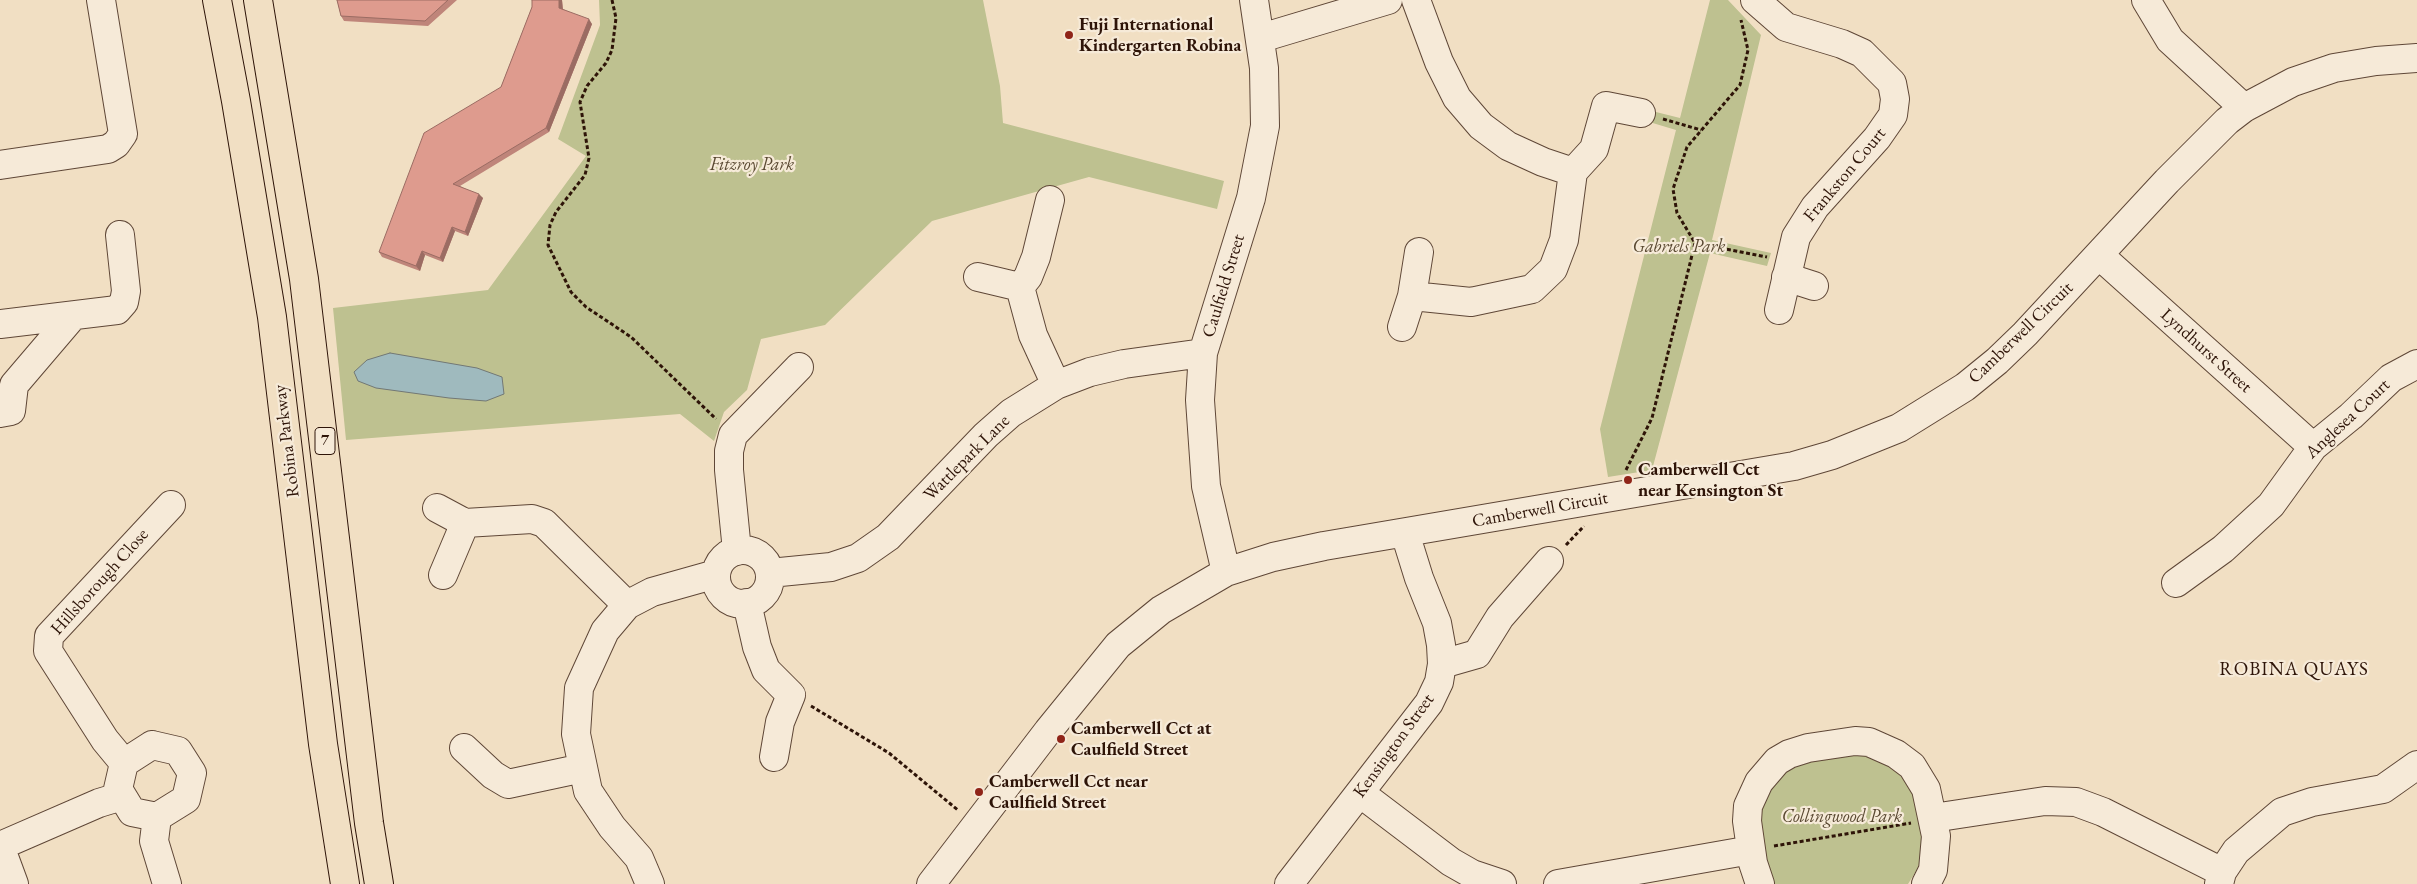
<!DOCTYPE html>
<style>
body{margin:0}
canvas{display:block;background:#f1dfc3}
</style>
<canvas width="2417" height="884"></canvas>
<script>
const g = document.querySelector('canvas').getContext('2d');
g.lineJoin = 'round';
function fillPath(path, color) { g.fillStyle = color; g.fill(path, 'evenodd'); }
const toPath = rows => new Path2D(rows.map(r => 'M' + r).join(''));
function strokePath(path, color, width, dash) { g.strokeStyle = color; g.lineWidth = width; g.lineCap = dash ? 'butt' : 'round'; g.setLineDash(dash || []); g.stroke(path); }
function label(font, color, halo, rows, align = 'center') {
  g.font = font + ' "EB Garamond",serif'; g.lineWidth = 4.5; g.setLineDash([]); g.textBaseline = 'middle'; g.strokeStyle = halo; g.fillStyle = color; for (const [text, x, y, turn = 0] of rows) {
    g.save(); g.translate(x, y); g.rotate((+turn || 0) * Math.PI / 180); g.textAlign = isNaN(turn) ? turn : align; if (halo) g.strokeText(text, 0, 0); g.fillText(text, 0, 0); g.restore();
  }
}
const green = toPath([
 [599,0,983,0,1000,86,1003,123,1224,181,1217,209,1089,177,932,221,825,325,761,339,747,390,724,412,714,441,680,414,346,440,333,308,488,290,586,156,558,139,600,25],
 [1710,0,1728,0,1761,35,1712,240,1771,253,1767,266,1710,253,1652,470,1608,477,1600,429,1676,130,1646,121,1648,110,1680,118],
 [1854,746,1889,764,1907,777,1926,820,1920,865,1908,884,1765,884,1755,803,1788,768]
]);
const water = toPath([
 [390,353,477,368,502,377,504,394,486,401,449,398,376,388,358,381,354,372,367,360,390,353]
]);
const path = toPath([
 [612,0,616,18,612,50,606,63,587,86,580,102,589,158,585,175,556,212,550,225,548,245,571,292,586,307,631,337,716,419],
 [1663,119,1701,130],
 [1695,243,1767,257],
 [1626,470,1652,418,1695,243,1677,213,1673,189,1687,147,1740,85,1748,50,1741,20],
 [1566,545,1584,526],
 [811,706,889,753,959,811],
 [1774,846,1911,823]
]);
const minor = toPath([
 [1416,0,1439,62,1457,98,1481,126,1508,146,1543,162,1573,172],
 [1755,0,1786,27,1842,44,1862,53,1892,83,1895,99,1893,115,1877,138,1815,207,1796,237,1779,310],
 [2146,0,2170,40,2244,108],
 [1261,38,1388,0],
 [0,165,108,149,116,144,123,134,101,0],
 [1050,200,1036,257,1028,277,1020,287,1033,335,1056,385],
 [2099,255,2313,447],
 [978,277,1020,287],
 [1786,277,1814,286],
 [1412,296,1471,302,1532,289,1553,269,1564,240,1573,172,1594,149,1606,106,1641,113],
 [0,324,117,310,124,302,126,291,120,235],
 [1402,327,1412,296,1419,252],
 [0,413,11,411,14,385,72,317],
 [437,508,465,523],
 '716 577a27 27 0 1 1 54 0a27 27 0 1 1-54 0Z',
 [737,551,729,470,729,451,733,435,799,367],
 [1226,572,1206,486,1200,400,1203,353,1251,198,1265,126,1264,68,1254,0],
 [770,573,831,567,858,558,888,537,986,435,1011,413,1056,385,1090,372,1124,364,1203,353],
 [443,575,465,523,532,519,544,523,627,605],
 [2176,583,2223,549,2271,505,2313,447,2351,416,2391,378,2417,364],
 [747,603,757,647,766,670,791,695,780,722,774,757],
 [1442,664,1477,654,1500,617,1549,561],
 [152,745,178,751,192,773,186,799,157,817,132,812,118,789,124,763,152,745],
 [464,748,493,775,508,784,583,768],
 [124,763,105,740,48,651,49,636,171,505],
 [1360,793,1451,862,1472,874,1502,884],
 [157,817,154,841,167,884],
 [1933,818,2045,801,2076,802,2103,812,2222,872],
 [0,846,99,803,122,796],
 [0,846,14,884],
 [650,884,639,858,612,827,588,791,576,734,579,688,605,631,627,605,652,592,716,574],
 [931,884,1048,731,1118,645,1161,610,1226,572,1273,557,1324,546,1794,466,1832,455,1899,428,1965,387,1997,361,2025,334,2167,181,2227,121,2244,108,2293,82,2334,68,2376,61,2417,58],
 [1289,884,1429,703,1439,682,1442,664,1441,645,1437,623,1419,578,1405,533],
 [1558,884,1751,850],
 [1760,884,1753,863,1747,821,1748,806,1759,782,1777,761,1789,754,1808,748,1855,741,1869,742,1896,754,1912,766,1926,789,1936,836,1933,870,1926,884],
 [2219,884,2222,872,2236,851,2282,812,2312,802,2383,789,2417,765]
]);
const major = toPath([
 [217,0,236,101,272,317,323,744,345,884],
 [258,0,304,279,369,823,379,884]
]);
const wall = toPath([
 [337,0,457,0,428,26,344,21,341,16],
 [532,0,562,0,563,9,592,24,549,132,460,186,483,198,468,236,455,231,443,262,425,255,420,271,382,257,379,252,501,87,532,7]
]);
const shadedWall = toPath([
 [559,0,562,0,563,13,559,8],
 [589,19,592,24,549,132,546,128],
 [479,194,483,198,468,236,465,232],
 [452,227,455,231,443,262,440,258],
 [422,251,425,255,420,271,416,266]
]);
const building = toPath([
 [337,0,448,0,425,21,341,16,337,0],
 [532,0,559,0,559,8,589,19,546,128,453,184,479,194,465,232,452,227,440,258,422,251,416,266,379,252,424,133,501,87,532,7,532,0]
]);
const markers = [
 [1069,35,5,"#8f2418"],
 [1628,480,5,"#8f2418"],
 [1061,739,5,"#8f2418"],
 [979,792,5,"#8f2418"]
];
const shields = [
 [325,441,20]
];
const shieldNames = [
 ["7",325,441]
];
const poiNames = [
 ["Fuji International",1079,25],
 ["Kindergarten Robina",1079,46],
 ["Camberwell Cct",1638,470],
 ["near Kensington St",1638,491],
 ["Camberwell Cct at",1071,729],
 ["Caulfield Street",1071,750],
 ["Camberwell Cct near",989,782],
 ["Caulfield Street",989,803]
];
const parkNames = [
 ["Fitzroy Park",752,165],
 ["Gabriels Park",1679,247],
 ["Collingwood Park",1842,817]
];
const streetNames = [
 ["Frankston Court",1845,175,-50],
 ["Caulfield Street",1224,286,-73],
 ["Camberwell Circuit",2021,333,-44],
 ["Lyndhurst Street",2206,351,42],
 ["Anglesea Court",2348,419,-43],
 ["Robina Parkway",287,441,-97],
 ["Wattlepark Lane",967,458,-45],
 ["Camberwell Circuit",1540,510,-10],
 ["Hillsborough Close",100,582,-48],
 ["Kensington Street",1394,746,-54]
];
const neighbourhoodNames = [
 ["ROBINA QUAYS",2294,670]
];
fillPath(green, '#bec190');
fillPath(water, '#9fbabe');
strokePath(water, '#727875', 1);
strokePath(minor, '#5f4737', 30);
strokePath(major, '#2e1408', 30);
strokePath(path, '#2e1408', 3, [4, 2.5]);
strokePath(minor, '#f6ead8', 28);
strokePath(major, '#f1dfc3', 28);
fillPath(wall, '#bf857a');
fillPath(shadedWall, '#9b6c63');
fillPath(building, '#de9b8e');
strokePath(building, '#9b6c63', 1);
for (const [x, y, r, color] of markers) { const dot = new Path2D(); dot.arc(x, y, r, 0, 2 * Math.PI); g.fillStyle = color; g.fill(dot); strokePath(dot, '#f6ead8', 2); }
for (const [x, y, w] of shields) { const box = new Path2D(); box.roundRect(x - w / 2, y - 13.5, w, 27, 4); g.fillStyle = '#f6ead8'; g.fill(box); strokePath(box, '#2e1408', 1); }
label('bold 16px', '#2e1408', null, shieldNames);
label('bold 18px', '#2e1408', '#f6ead8', poiNames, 'left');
label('italic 18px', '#594831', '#f6ead8', parkNames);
label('18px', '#2e1408', '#f6ead8', streetNames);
g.letterSpacing = '1px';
label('19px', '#2e1408', '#f6ead8', neighbourhoodNames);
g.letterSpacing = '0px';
</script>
